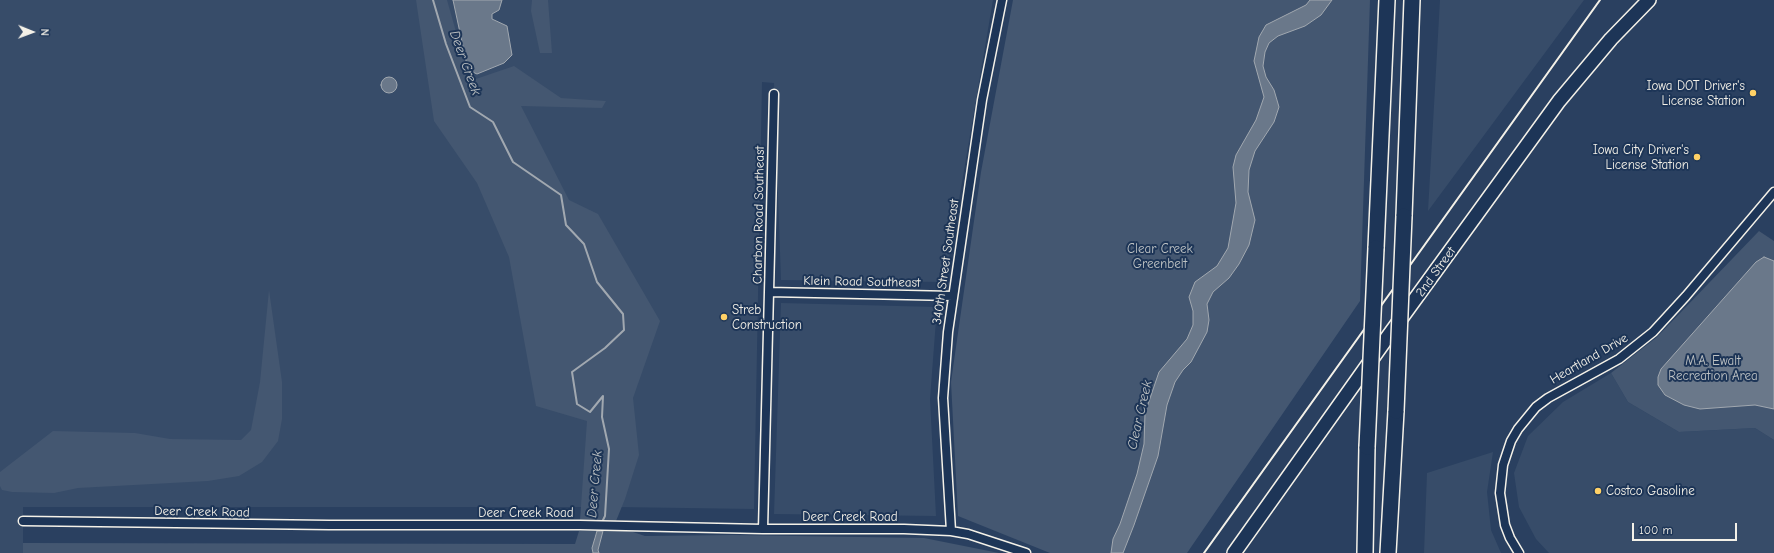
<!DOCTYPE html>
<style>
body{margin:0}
#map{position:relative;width:1774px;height:553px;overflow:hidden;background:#2a4060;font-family:"Comic Neue",sans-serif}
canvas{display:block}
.north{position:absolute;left:12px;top:12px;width:40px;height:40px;-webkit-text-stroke:3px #1d3557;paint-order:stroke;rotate:91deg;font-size:11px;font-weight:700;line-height:16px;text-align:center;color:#f4f1e8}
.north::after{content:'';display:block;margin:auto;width:14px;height:18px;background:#f4f1e8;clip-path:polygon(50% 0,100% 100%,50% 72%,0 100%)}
.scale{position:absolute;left:1632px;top:523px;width:105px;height:18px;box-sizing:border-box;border:2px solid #f4f1e8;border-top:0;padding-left:5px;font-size:12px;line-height:14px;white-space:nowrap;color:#f4f1e8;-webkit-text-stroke:3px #1d3557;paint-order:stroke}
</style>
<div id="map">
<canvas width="1774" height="553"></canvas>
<div class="north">N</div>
<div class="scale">100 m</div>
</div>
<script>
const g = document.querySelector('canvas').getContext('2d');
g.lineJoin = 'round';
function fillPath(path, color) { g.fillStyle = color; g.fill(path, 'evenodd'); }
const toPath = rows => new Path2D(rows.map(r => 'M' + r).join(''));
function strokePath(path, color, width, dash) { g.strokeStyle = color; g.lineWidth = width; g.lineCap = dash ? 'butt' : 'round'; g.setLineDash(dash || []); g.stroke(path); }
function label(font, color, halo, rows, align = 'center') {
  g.font = font + ' "Comic Neue",sans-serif'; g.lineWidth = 4; g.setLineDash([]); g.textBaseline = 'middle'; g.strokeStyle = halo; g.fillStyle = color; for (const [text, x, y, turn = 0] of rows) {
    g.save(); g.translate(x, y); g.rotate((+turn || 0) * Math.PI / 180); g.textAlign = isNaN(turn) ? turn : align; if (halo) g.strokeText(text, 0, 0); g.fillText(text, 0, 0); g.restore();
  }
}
const built = toPath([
 [0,0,993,0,945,282,781,280,774,83,762,82,754,509,616,507,23,507,23,553,0,553],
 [1440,0,1584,0,1428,211],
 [781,303,937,307,930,399,936,516,774,514],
 [1611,373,1628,402,1679,432,1755,428,1774,440,1774,553,1549,553,1536,539,1519,507,1514,473,1528,436,1563,402],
 [1493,452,1487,492,1491,530,1501,553,1424,553,1427,473]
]);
const green = toPath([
 [416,0,447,0,470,81,514,66,561,98,606,101,602,108,521,106,569,200,598,214,660,321,633,398,639,455,625,499,616,521,580,520,587,421,536,406,509,257,477,183,434,121],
 [532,0,548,0,552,53,540,53,531,11],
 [1013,0,1370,0,1360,301,1187,553,1050,553,958,516,951,382,981,172],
 [1759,231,1774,241,1774,440,1755,428,1679,432,1628,402,1611,373,1657,337],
 [269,290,282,382,282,419,278,441,262,462,239,476,208,481,78,488,54,493,12,492,2,490,0,486,0,472,53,431,135,433,170,439,241,440,251,430,260,382],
 [579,531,597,531,594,539,599,544,603,531,630,531,645,536,732,535,924,538,999,553,23,553,23,543,575,544]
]);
const water = toPath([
 [453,0,502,0,499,10,492,14,492,19,507,26,512,55,504,63,477,74,468,70,453,0],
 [1310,0,1332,0,1321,15,1305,26,1278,36,1269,43,1265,52,1263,66,1266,77,1274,90,1279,107,1274,122,1255,151,1249,170,1248,192,1255,220,1249,245,1239,264,1229,278,1213,292,1207,304,1209,320,1207,332,1191,362,1183,370,1175,382,1167,405,1158,456,1134,525,1123,553,1111,553,1113,539,1120,524,1137,474,1144,444,1145,413,1159,372,1187,339,1193,325,1193,311,1189,297,1195,282,1217,266,1228,248,1236,203,1233,167,1236,155,1256,120,1264,97,1254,61,1259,37,1266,25,1306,5,1310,0],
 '381 85a8 8 0 1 1 16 0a8 8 0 1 1-16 0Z',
 [1764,257,1774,261,1774,409,1755,405,1700,409,1684,405,1665,395,1658,385,1658,377,1661,369,1756,262,1764,257],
 [597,531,603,531,598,550,599,553,593,553,592,548,597,531]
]);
const stream = toPath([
 [433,0,446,44,470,107,493,122,513,162,561,195,566,225,584,244,597,282,623,314,624,330,605,348,572,372,577,404,590,412,603,396,602,417,609,449,605,516,602,522]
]);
const street = toPath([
 [769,292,953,296],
 [23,521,329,525,580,525,763,529,904,529,951,531,968,534,1026,553],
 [763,529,774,94],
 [951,531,943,398,948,332,982,100,1002,0],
 [1519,553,1510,538,1505,525,1500,493,1503,465,1511,441,1518,429,1536,407,1548,398,1619,359,1653,332,1686,296,1774,192]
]);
const primary = toPath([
 [1234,553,1384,342,1559,101,1611,39,1649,0]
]);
const highway = toPath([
 [1404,216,1412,0],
 [1376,248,1387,0],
 [1365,553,1367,447],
 [1388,553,1396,411]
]);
const rail = toPath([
 [1204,553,1600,0]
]);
const highwayBridge = toPath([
 [1396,411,1404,216],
 [1367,447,1376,248]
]);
const markers = [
 [1753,93,4,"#ffd166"],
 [1697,157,4,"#ffd166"],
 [724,317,4,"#ffd166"],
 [1598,491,4,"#ffd166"]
];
const poiNames = [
 ["Iowa DOT Driver's",1745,86],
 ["License Station",1745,101],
 ["Iowa City Driver's",1689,150],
 ["License Station",1689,165],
 ["Streb",732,310,"left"],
 ["Construction",732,325,"left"],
 ["Costco Gasoline",1606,491,"left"]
];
const streetNames = [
 ["Charbon Road Southeast",759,215,-89],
 ["340th Street Southeast",946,262,-82],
 ["2nd Street",1436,272,-54],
 ["Klein Road Southeast",862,282,1],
 ["Heartland Drive",1589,359,-30],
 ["Deer Creek Road",202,512,1],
 ["Deer Creek Road",526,513],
 ["Deer Creek Road",850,517]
];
const parkNames = [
 ["Clear Creek",1160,249],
 ["Greenbelt",1160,264],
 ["M.A. Ewalt",1713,361],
 ["Recreation Area",1713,376]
];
const waterNames = [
 ["Deer Creek",465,63,70],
 ["Clear Creek",1140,415,-77],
 ["Deer Creek",595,484,-85]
];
fillPath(built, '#374c69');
fillPath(green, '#445771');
fillPath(water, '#6a788a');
strokePath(water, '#a1a8b0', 1);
strokePath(stream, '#a1a8b0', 2);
strokePath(street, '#f4f1e8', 11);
strokePath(primary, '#f4f1e8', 16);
strokePath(highway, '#f4f1e8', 18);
strokePath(street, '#1d3557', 8);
strokePath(primary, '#1d3557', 13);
strokePath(highway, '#1d3557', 15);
strokePath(rail, '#f4f1e8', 2);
strokePath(highwayBridge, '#f4f1e8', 18, []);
strokePath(highwayBridge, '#1d3557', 15);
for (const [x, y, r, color] of markers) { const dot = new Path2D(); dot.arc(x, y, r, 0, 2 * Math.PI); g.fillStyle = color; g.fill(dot); strokePath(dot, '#1d3557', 1.5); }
label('13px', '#f4f1e8', '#1d3557', poiNames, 'right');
label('13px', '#f4f1e8', '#1d3557', streetNames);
label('13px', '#bfc3c4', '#1d3557', parkNames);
label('italic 14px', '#bdc1c2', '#1d3557', waterNames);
</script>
